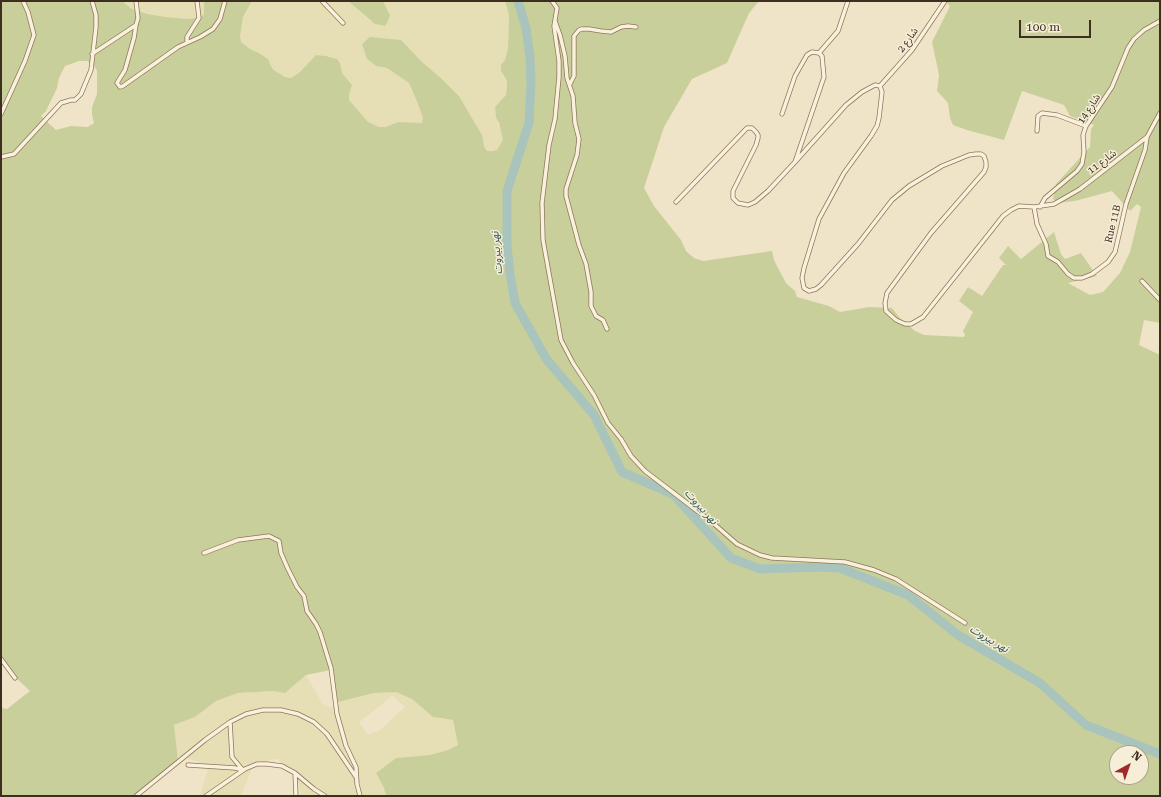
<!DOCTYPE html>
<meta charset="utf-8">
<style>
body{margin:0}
#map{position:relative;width:1161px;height:797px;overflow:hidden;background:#f0e4c8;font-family:"Roboto Serif",serif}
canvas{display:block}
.frame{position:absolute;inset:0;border:2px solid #3d2e20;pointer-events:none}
.north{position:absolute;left:1109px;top:745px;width:40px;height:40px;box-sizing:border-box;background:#f7eed8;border:1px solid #ada18e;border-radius:50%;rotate:40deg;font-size:11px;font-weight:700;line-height:16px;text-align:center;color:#3d2e20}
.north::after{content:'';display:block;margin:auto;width:14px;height:18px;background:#9e2a2b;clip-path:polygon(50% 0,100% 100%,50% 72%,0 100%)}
.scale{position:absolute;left:1019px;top:20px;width:72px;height:18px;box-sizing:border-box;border:2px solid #3d2e20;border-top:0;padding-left:5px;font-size:12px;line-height:14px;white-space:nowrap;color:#3d2e20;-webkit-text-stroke:3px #f7eed8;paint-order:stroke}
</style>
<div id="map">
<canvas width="1161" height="797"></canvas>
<div class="frame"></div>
<div class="north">N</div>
<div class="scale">100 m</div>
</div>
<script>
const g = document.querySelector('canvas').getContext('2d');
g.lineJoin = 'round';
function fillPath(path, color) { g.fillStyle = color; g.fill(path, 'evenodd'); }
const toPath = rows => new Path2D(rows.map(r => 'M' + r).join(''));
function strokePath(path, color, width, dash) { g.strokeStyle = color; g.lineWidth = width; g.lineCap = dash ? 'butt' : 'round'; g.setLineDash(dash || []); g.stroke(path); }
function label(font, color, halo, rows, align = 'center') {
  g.font = font + ' "Roboto Serif","Noto Sans Arabic",serif'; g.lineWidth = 3; g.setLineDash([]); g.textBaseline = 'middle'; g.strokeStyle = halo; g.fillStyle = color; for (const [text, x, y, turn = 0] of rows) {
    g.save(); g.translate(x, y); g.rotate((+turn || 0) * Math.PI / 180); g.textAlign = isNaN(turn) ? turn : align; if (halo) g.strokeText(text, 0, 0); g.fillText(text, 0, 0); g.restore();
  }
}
const farmland = toPath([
 [122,1,204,1,204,14,201,17,189,19,159,16,132,9],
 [252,1,296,1,298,2,299,1,348,1,369,20,379,25,385,26,388,21,390,15,383,1,505,1,509,15,508,49,505,60,501,65,503,77,507,81,507,88,506,95,495,107,496,118,502,134,503,140,501,145,497,150,487,151,482,141,482,135,459,96,443,80,416,56,389,40,381,38,362,43,367,59,376,66,387,68,409,83,416,99,423,118,422,124,399,122,384,127,374,126,368,123,349,100,349,95,352,85,342,73,340,64,337,59,331,57,316,55,300,72,291,78,280,75,272,68,268,59,259,53,250,49,241,42,240,37,243,17],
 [306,675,322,703,331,708,338,702,374,693,396,692,412,699,433,717,453,720,458,745,448,750,430,755,396,758,376,773,384,788,386,796,301,796,299,785,293,774,283,766,278,759,273,759,253,766,241,796,200,796,209,765,183,757,178,760,174,725,195,717,216,701,238,693,273,691,285,693],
 [392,696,405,707,380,730,368,735,359,722,375,710]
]);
const green = toPath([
 [1,1,122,1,132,9,148,14,166,17,189,19,201,17,204,14,204,1,252,1,243,17,240,37,241,42,250,49,259,53,268,59,272,68,275,71,285,77,291,78,300,72,316,55,326,56,337,59,340,63,342,73,352,85,349,95,349,100,368,122,379,127,385,127,399,122,422,123,423,118,416,99,409,83,387,68,376,66,367,59,362,44,370,37,401,40,420,60,443,80,459,96,482,135,484,146,487,151,492,151,497,150,503,140,499,123,496,118,495,107,506,95,507,88,507,81,501,71,501,65,505,60,508,49,509,15,505,1,759,1,749,13,727,63,692,79,664,127,644,188,654,206,681,240,686,251,694,258,703,261,772,251,774,260,778,268,786,283,795,291,797,297,829,306,840,312,869,307,892,308,900,318,915,331,924,335,964,337,965,335,963,331,973,312,959,301,968,287,982,296,1003,265,1006,265,999,258,1008,246,1021,259,1054,232,1061,254,1065,259,1081,253,1097,276,1068,283,1090,295,1103,292,1120,273,1130,252,1141,207,1137,204,1130,211,1112,191,1075,201,1058,203,1053,199,1056,184,1090,147,1091,129,1094,125,1070,116,1064,105,1022,91,1004,140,967,130,953,125,950,118,948,103,937,91,939,75,932,42,950,6,947,3,948,1,1160,1,1160,323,1144,320,1139,345,1160,355,1160,796,386,796,384,788,376,773,396,758,430,755,448,750,458,745,453,720,433,717,412,699,396,692,374,693,338,702,331,670,306,675,285,693,273,691,238,693,216,701,195,717,174,725,178,760,139,792,143,796,1,796,1,708,7,709,30,691,1,664],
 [79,61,87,61,93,64,97,71,97,94,92,107,92,115,94,123,88,127,71,126,56,130,41,116,46,111,57,88,59,78,65,66],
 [1117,753,1141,753,1141,777,1117,777],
 [348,1,383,1,390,15,388,21,385,26,375,24]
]);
const river = toPath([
 [518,1,526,28,530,57,531,83,529,123,507,191,507,246,510,274,515,303,547,360,594,415,622,472,673,494,731,558,760,569,820,567,840,568,908,595,958,635,1040,683,1086,725,1160,754]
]);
const street = toPath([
 [136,1,138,18,136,25,134,38,125,70,117,83,120,87,123,86,178,47,200,37,213,29,220,19,225,1],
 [322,1,343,23],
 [552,1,557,8,554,26,559,61,559,77,555,119,549,145,542,203,543,240,561,340,573,363,594,395,608,423,621,439,631,456,645,471,713,523,737,544,760,555,772,558,845,562,874,570,896,579,965,623],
 [555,21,560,35,565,56,567,78,573,96,575,123,579,139,577,155,566,189,566,196,579,245,586,264,591,292,591,306,596,316,603,320,607,329],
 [187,43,187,37,199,18,197,1],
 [819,53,822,56,824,77,795,162,846,105,862,92,875,85,880,86],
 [92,54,136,25],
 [570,84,574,76,574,36,579,30,582,29,589,29,601,31,611,32,621,27,628,26,636,27],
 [880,86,882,92,879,118,877,126,871,136,844,173,819,219,804,268,802,278,804,288,809,291,816,289,821,285,858,244,892,200,909,186,942,166,969,155,976,154,981,154,984,156,986,162,986,167,984,172,931,233,887,293,885,303,886,311,896,320,905,324,911,324,923,317,1003,216,1011,210,1019,206,1034,207,1054,204,1080,189,1147,137,1160,113],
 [880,86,912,50,945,1],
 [1,114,25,61,34,35,28,12,23,1],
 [782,114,795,76,807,55,812,52,819,53,838,31,848,1],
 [1037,131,1038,116,1042,113,1057,115,1086,126],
 [1,157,14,154,61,103,71,100,75,100,81,94,91,70,96,27,96,15,92,1],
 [676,202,747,128,752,128,756,132,758,135,758,138,756,145,733,191,733,198,738,203,748,205,755,202,768,191,795,162],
 [1034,207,1037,224,1046,244,1048,256,1058,262,1068,274,1074,278,1082,278,1092,274,1108,262,1115,252,1126,204,1145,150,1147,137],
 [1040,207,1045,198,1077,171,1082,164,1084,152,1083,135,1086,126,1112,87,1128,48,1134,39,1144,30,1160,21],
 [1142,281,1160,300],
 [204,553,238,540,269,536,279,541,281,553,288,569,297,587,304,596,307,611,316,624,320,632,331,668,337,714,346,746,356,767,357,784,360,796],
 [1,659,15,678],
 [230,722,232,757,242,769],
 [188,765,235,768,243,770],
 [295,773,314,789,325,796],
 [136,796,205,740,230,722,246,714,263,710,281,710,298,714,314,722,327,734,356,777],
 [206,796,245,769,257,764,267,764,282,766,295,773,296,796]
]);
const streetNames = [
 ["شارع 2",908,40,-54],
 ["شارع 14",1089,109,-57],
 ["شارع 11",1102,162,-37],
 ["Rue 11B",1113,224,-76]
];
const waterNames = [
 ["نهر بيروت",497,253,-95],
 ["نهر بيروت",701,507,48],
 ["نهر بيروت",989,639,31]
];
fillPath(farmland, '#e6deb5');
fillPath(green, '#c9cf9b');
strokePath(river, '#a9c4bc', 9);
strokePath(street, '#8d765c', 5);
strokePath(street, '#faf1dc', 3.5);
label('10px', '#3d2e20', '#f7eed8', streetNames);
label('italic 11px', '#2f5d5a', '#f7eed8', waterNames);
</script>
